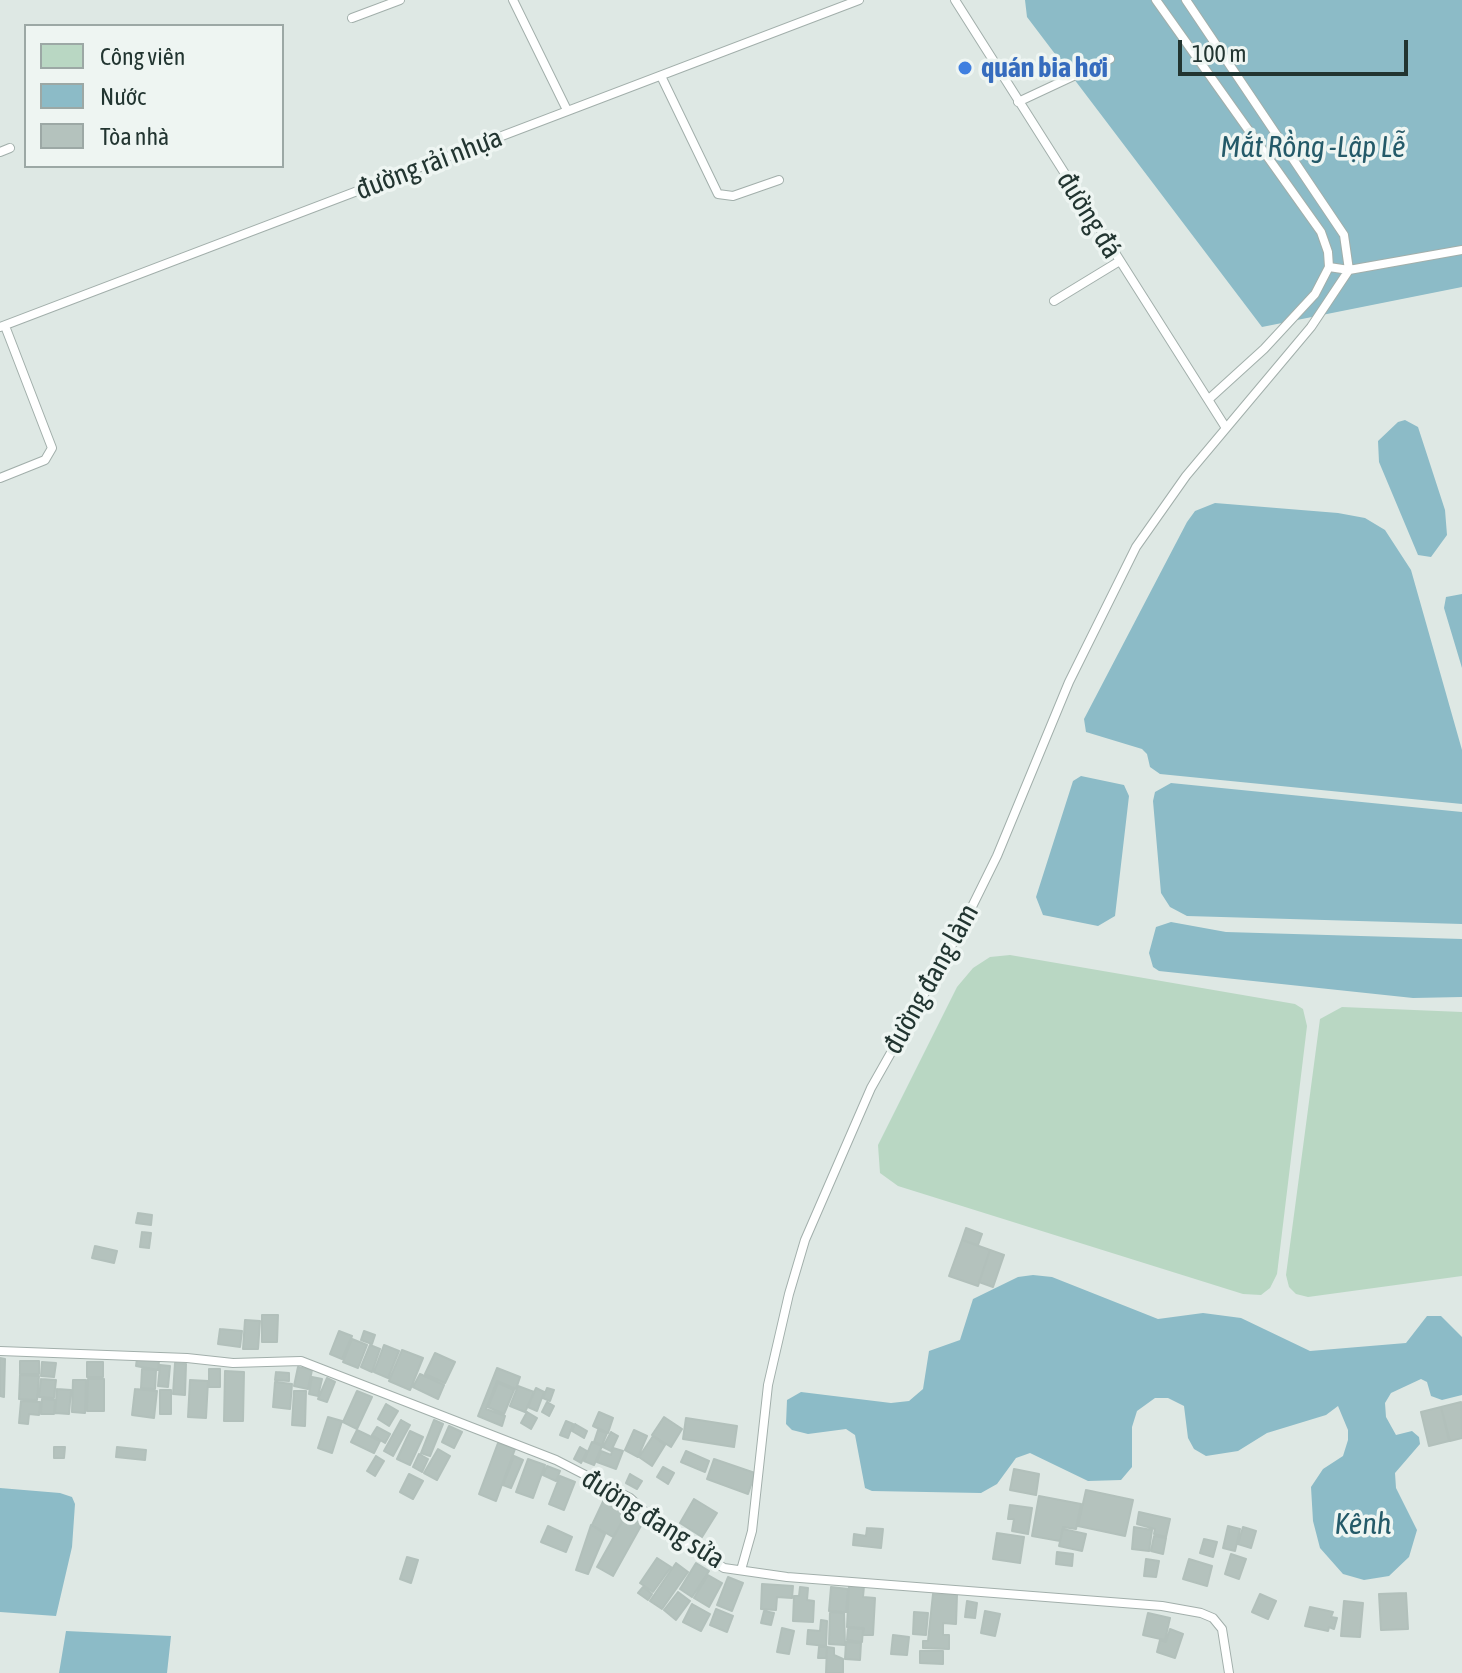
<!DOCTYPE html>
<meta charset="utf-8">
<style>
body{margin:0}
#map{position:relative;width:1462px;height:1673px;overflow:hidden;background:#dee8e4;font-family:"Asap Condensed",sans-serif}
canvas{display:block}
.legend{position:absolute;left:24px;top:24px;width:260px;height:144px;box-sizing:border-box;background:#eef5f2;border:2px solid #9ca8a5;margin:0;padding:10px 14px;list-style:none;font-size:24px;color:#223531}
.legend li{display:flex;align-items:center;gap:16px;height:40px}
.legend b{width:40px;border:2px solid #9ca8a5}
.scale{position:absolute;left:1178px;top:40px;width:230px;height:36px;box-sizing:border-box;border:4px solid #223531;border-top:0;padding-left:10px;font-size:24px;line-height:28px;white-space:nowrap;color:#223531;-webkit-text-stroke:6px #eef5f2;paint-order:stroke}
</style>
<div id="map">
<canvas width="1462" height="1673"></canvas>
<ul class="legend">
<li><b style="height:22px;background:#b9d7c3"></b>Công viên</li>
<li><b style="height:22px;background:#8cbbc7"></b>Nước</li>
<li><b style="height:22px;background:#b4c2bd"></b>Tòa nhà</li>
</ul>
<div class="scale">100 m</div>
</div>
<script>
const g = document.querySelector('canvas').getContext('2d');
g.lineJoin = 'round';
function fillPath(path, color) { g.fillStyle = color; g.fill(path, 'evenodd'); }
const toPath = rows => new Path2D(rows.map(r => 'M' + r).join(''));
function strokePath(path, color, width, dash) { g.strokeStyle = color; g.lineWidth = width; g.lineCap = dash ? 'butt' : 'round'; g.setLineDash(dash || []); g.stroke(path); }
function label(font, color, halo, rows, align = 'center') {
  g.font = font + ' "Asap Condensed",sans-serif'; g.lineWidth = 7; g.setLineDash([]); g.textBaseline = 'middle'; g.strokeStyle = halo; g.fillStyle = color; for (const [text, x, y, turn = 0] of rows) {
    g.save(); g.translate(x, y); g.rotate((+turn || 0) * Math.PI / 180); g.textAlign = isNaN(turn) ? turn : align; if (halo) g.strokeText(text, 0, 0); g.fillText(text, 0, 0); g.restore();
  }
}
const green = toPath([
 [1010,955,1295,1004,1303,1009,1307,1026,1277,1274,1270,1288,1261,1295,1243,1294,898,1186,880,1173,878,1145,957,987,973,968,990,957],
 [1342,1007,1462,1012,1462,1276,1308,1297,1296,1294,1289,1287,1286,1275,1320,1019]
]);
const water = toPath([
 [1025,0,1462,0,1462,287,1262,327,1027,17],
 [1405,420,1418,427,1445,510,1447,535,1431,557,1418,555,1379,462,1378,441,1398,422],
 [1215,503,1338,513,1365,518,1385,530,1411,570,1462,750,1462,804,1160,774,1150,767,1147,754,1142,749,1086,732,1084,719,1187,522,1195,511],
 [1462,594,1462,668,1444,608,1446,597],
 [1081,776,1124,785,1129,796,1115,916,1098,926,1043,915,1036,897,1073,781],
 [1171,783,1462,812,1462,924,1187,916,1170,907,1161,893,1153,801,1155,792],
 [1171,922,1226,932,1462,939,1462,997,1413,998,1159,971,1153,967,1149,953,1156,927],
 [1033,1275,1052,1277,1158,1319,1203,1313,1241,1318,1310,1351,1406,1343,1427,1316,1441,1316,1462,1337,1462,1395,1442,1400,1431,1396,1427,1382,1421,1379,1391,1393,1385,1403,1386,1417,1396,1435,1412,1431,1419,1437,1420,1444,1395,1473,1396,1488,1417,1530,1409,1557,1389,1576,1364,1580,1343,1574,1320,1548,1313,1521,1311,1487,1323,1469,1343,1456,1348,1440,1348,1430,1338,1406,1326,1415,1267,1433,1238,1451,1206,1456,1194,1449,1188,1438,1184,1406,1168,1398,1155,1398,1137,1411,1132,1427,1132,1467,1121,1480,1088,1481,1030,1453,1016,1458,997,1484,981,1493,872,1491,865,1488,855,1435,846,1429,808,1434,792,1430,786,1424,787,1400,801,1392,891,1403,909,1401,923,1389,929,1351,960,1340,973,1299,1018,1277],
 [0,1488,60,1493,72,1497,75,1504,72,1547,56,1616,0,1612],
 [66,1631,171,1636,167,1673,59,1673]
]);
const building = toPath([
 [138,1213,152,1215,151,1225,136,1223,138,1213],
 [966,1228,982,1234,978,1245,962,1240,966,1228],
 [142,1232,151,1233,149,1248,140,1247,142,1232],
 [962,1240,990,1250,978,1286,949,1276,962,1240],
 [95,1246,117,1251,114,1263,92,1258,95,1246],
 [990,1250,1004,1255,993,1287,979,1282,990,1250],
 [262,1315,278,1315,277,1342,262,1342,262,1315],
 [245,1320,260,1321,258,1349,243,1349,245,1320],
 [220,1329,242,1331,240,1347,218,1344,220,1329],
 [339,1331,352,1336,342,1359,330,1354,339,1331],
 [364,1331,375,1335,372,1344,361,1340,364,1331],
 [352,1339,367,1345,358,1368,343,1362,352,1339],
 [370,1345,380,1349,372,1372,361,1367,370,1345],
 [384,1345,399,1351,388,1378,374,1372,384,1345],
 [402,1350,423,1358,410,1390,389,1381,402,1350],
 [435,1353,455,1362,445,1383,425,1374,435,1353],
 [0,1358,5,1359,4,1397,0,1396,0,1358],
 [137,1358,159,1361,158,1370,136,1366,137,1358],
 [20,1361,39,1361,39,1374,20,1374,20,1361],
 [42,1362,56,1363,54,1377,41,1376,42,1362],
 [87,1362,103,1362,103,1377,87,1377,87,1362],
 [175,1363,186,1364,185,1395,173,1394,175,1363],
 [160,1365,170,1366,168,1387,158,1386,160,1365],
 [298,1367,312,1370,308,1389,294,1386,298,1367],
 [497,1368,520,1377,516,1389,497,1381,486,1409,505,1416,502,1426,478,1416,497,1368],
 [142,1369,156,1370,155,1389,141,1388,142,1369],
 [209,1369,220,1369,220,1387,209,1387,209,1369],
 [225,1371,244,1372,243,1421,224,1421,225,1371],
 [276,1372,289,1373,289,1381,275,1380,276,1372],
 [420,1374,444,1385,438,1399,413,1387,420,1374],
 [20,1375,39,1376,37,1400,19,1399,20,1375],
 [312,1377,322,1379,318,1396,309,1394,312,1377],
 [327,1378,335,1382,327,1402,318,1399,327,1378],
 [41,1379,56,1380,54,1398,39,1397,41,1379],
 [88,1379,104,1379,104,1411,87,1411,88,1379],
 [73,1380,86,1380,85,1413,72,1412,73,1380],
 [190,1380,208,1381,206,1418,188,1417,190,1380],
 [275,1382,292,1384,290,1409,273,1407,275,1382],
 [498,1383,514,1390,504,1414,488,1407,498,1383],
 [518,1386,534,1392,525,1412,510,1406,518,1386],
 [536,1388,544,1392,537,1411,528,1407,536,1388],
 [547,1388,554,1390,550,1401,543,1398,547,1388],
 [57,1389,71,1390,69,1414,55,1413,57,1389],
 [135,1389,157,1391,154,1418,132,1415,135,1389],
 [160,1390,171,1390,171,1414,160,1414,160,1390],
 [294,1391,306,1391,305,1426,292,1425,294,1391],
 [357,1391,372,1397,357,1429,343,1422,357,1391],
 [42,1399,55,1400,54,1414,41,1414,42,1399],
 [21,1401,40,1402,39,1415,29,1414,28,1424,19,1423,21,1401],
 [547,1402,554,1406,549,1416,542,1412,547,1402],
 [1461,1402,1462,1438,1450,1441,1441,1407,1461,1402],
 [386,1404,398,1411,389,1426,378,1419,386,1404],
 [1441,1407,1449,1441,1429,1446,1421,1412,1441,1407],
 [527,1412,537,1418,531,1429,521,1423,527,1412],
 [599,1412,613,1418,608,1433,593,1426,599,1412],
 [328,1417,342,1421,332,1453,318,1448,328,1417],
 [664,1417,682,1429,671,1447,652,1435,664,1417],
 [686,1418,737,1426,734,1447,683,1439,686,1418],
 [401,1420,410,1425,393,1456,384,1451,401,1420],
 [434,1420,443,1424,430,1456,421,1453,434,1420],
 [566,1421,573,1424,568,1438,560,1435,566,1421],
 [575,1424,587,1431,584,1438,572,1431,575,1424],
 [449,1426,462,1432,454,1448,442,1442,449,1426],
 [377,1427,390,1434,385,1443,372,1435,377,1427],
 [357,1430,380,1441,374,1453,351,1442,357,1430],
 [598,1430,607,1433,602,1445,594,1442,598,1430],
 [634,1430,647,1436,638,1457,625,1450,634,1430],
 [410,1431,423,1437,410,1465,397,1459,410,1431],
 [611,1432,618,1436,611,1451,603,1447,611,1432],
 [653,1436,665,1445,652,1466,639,1457,653,1436],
 [592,1442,602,1446,594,1465,584,1461,592,1442],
 [498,1443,515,1449,496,1501,479,1494,498,1443],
 [54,1447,65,1447,64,1458,54,1458,54,1447],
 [117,1447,146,1450,145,1460,116,1457,117,1447],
 [580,1447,587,1451,581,1463,574,1459,580,1447],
 [613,1448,623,1451,616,1469,597,1462,601,1451,611,1455,613,1448],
 [438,1449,450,1456,437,1480,424,1473,438,1449],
 [686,1451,709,1461,705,1472,681,1462,686,1451],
 [419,1454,428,1459,422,1472,413,1467,419,1454],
 [376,1456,384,1461,375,1476,367,1471,376,1456],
 [514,1456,523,1460,511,1488,503,1485,514,1456],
 [528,1459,545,1465,533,1498,516,1492,528,1459],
 [714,1459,755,1473,748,1494,707,1479,714,1459],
 [547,1466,560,1471,556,1481,543,1475,547,1466],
 [663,1467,674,1473,668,1484,657,1477,663,1467],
 [1014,1469,1039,1474,1036,1495,1010,1490,1014,1469],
 [409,1474,423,1481,413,1499,400,1492,409,1474],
 [630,1474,642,1481,637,1489,626,1483,630,1474],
 [560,1476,575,1482,564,1510,549,1504,560,1476],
 [1086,1490,1133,1500,1125,1536,1078,1526,1086,1490],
 [608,1491,632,1505,613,1537,592,1525,608,1491],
 [1039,1496,1081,1504,1076,1529,1063,1527,1060,1541,1032,1536,1039,1496],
 [694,1499,717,1513,702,1537,680,1523,694,1499],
 [1010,1505,1032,1508,1028,1534,1012,1531,1014,1519,1008,1519,1010,1505],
 [1139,1512,1170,1519,1166,1537,1154,1534,1155,1529,1137,1524,1139,1512],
 [626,1515,642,1524,613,1576,597,1567,626,1515],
 [591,1525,605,1534,588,1574,576,1570,591,1525],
 [548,1526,572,1537,566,1552,541,1542,548,1526],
 [1228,1526,1240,1529,1235,1551,1223,1548,1228,1526],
 [1134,1527,1152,1530,1149,1551,1132,1549,1134,1527],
 [1243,1527,1256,1531,1251,1548,1238,1544,1243,1527],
 [867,1528,883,1529,881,1548,853,1545,854,1534,866,1536,867,1528],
 [1063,1529,1086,1534,1082,1551,1059,1546,1063,1529],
 [997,1533,1024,1537,1020,1563,993,1559,997,1533],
 [1154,1536,1166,1538,1163,1554,1151,1551,1154,1536],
 [1204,1539,1217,1542,1213,1557,1200,1553,1204,1539],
 [1057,1552,1073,1554,1072,1566,1056,1564,1057,1552],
 [1231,1554,1246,1559,1239,1579,1225,1574,1231,1554],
 [407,1557,418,1560,411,1583,400,1579,407,1557],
 [657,1558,671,1567,653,1592,640,1583,657,1558],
 [1146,1559,1159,1561,1156,1577,1144,1576,1146,1559],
 [1189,1559,1212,1566,1207,1586,1183,1579,1189,1559],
 [676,1563,688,1572,662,1609,650,1601,676,1563],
 [696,1563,709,1571,692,1597,680,1589,696,1563],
 [708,1575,722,1583,709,1607,694,1598,708,1575],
 [728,1577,743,1583,732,1611,717,1605,728,1577],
 [762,1584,793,1586,792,1598,777,1597,776,1610,761,1609,762,1584],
 [849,1586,864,1586,863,1597,875,1598,873,1635,863,1635,864,1628,847,1627,849,1586],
 [643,1587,652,1594,648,1600,638,1593,643,1587],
 [800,1587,808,1588,807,1600,814,1601,813,1622,793,1621,794,1596,799,1596,800,1587],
 [831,1587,848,1589,846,1612,829,1611,831,1587],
 [678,1592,690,1601,676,1620,664,1610,678,1592],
 [1406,1593,1408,1629,1381,1630,1379,1594,1406,1593],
 [933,1594,957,1595,956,1624,943,1623,943,1635,949,1635,949,1649,923,1648,923,1641,928,1641,933,1594],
 [1260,1594,1276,1601,1268,1619,1252,1612,1260,1594],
 [967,1601,977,1603,975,1618,965,1617,967,1601],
 [1344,1601,1363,1603,1360,1637,1341,1636,1344,1601],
 [692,1604,710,1614,701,1631,683,1622,692,1604],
 [1310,1607,1333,1612,1331,1617,1337,1618,1334,1629,1329,1627,1328,1631,1305,1626,1310,1607],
 [716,1609,733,1616,727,1632,710,1625,716,1609],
 [764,1611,774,1613,771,1625,761,1623,764,1611],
 [985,1611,1000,1614,995,1636,981,1633,985,1611],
 [830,1612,844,1613,845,1645,829,1644,830,1612],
 [914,1612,928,1613,926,1635,913,1634,914,1612],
 [1148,1613,1170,1618,1165,1640,1143,1635,1148,1613],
 [821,1620,827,1621,826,1646,807,1644,808,1630,820,1631,821,1620],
 [782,1628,794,1631,789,1654,777,1652,782,1628],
 [848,1628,863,1629,862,1642,847,1640,848,1628],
 [1170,1629,1183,1634,1175,1658,1157,1652,1160,1640,1166,1642,1170,1629],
 [893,1635,909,1637,907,1655,891,1654,893,1635],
 [846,1642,861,1643,860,1660,845,1659,846,1642],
 [819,1647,827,1647,826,1658,818,1658,819,1647],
 [827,1647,834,1648,834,1655,843,1659,843,1673,826,1673,827,1647],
 [920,1651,943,1651,943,1664,920,1663,920,1651]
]);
const service = toPath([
 [513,0,567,110],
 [955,0,1226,428],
 [1156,0,1321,232,1328,252,1329,267,1315,294,1264,349,1209,399],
 [1186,0,1344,235,1349,270],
 [352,18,400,0],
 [661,76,718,194,733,196,779,180],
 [1018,102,1110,59],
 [0,152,10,148],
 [1329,267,1349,270,1462,250],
 [1054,301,1118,262],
 [0,327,859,0],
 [0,478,45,460,52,448,5,326],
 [0,1351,187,1358,233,1363,301,1361,556,1460,630,1498,668,1533,724,1568,787,1577,1162,1606,1201,1613,1213,1618,1222,1629,1229,1673],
 [741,1570,752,1531,768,1385,789,1294,805,1240,871,1088,961,929,997,856,1069,682,1136,547,1186,476,1311,327,1349,270]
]);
const markers = [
 [965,68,8,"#3f7fe0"]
];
const shopNames = [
 ["quán bia hơi",981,68]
];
const streetNames = [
 ["đường rải nhựa",429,164,-21],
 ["đường đá",1089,215,58],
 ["đường đang làm",931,979,-61],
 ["đường đang sửa",653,1519,32]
];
const waterNames = [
 ["Mắt Rồng -Lập Lễ",1313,148],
 ["Kênh",1363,1525]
];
fillPath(green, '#b9d7c3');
fillPath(water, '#8cbbc7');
fillPath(building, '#b4c2bd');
strokePath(building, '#b2c0bb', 2);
strokePath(service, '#a2afab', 10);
strokePath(service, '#fff', 8);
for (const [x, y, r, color] of markers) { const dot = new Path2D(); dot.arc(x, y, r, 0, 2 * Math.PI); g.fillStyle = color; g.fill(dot); strokePath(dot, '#eef5f2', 3); }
label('bold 28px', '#366cbe', '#eef5f2', shopNames, 'left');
label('28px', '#223531', '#eef5f2', streetNames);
label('italic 30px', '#245a69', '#eef5f2', waterNames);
</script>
